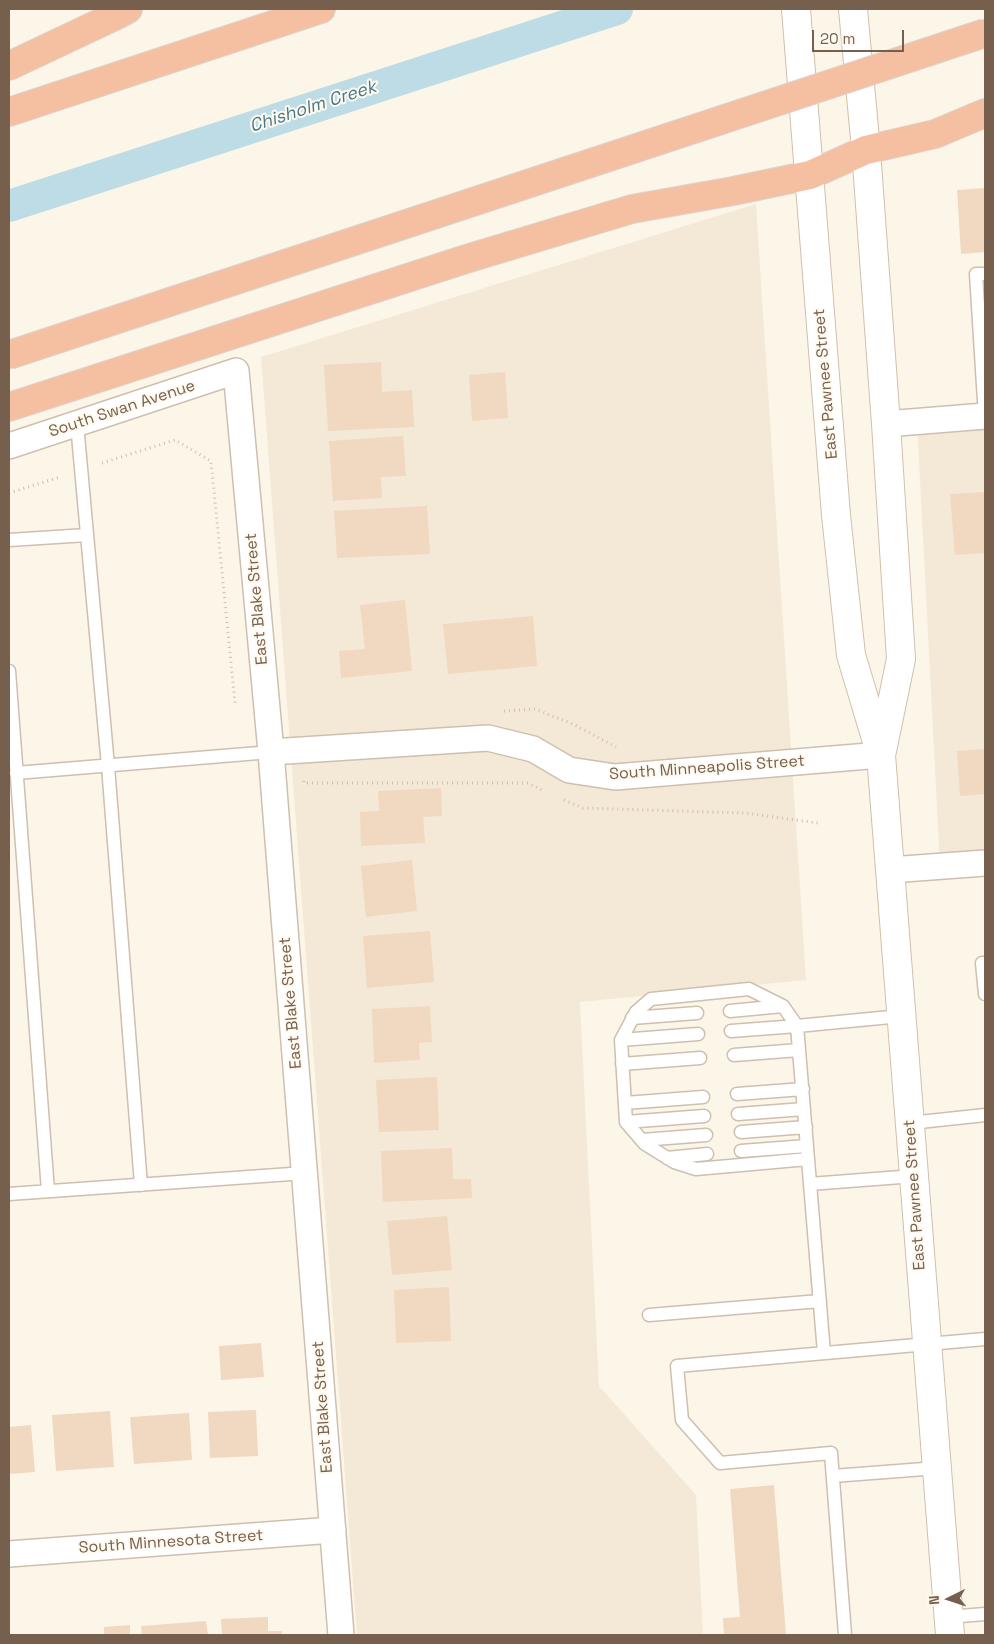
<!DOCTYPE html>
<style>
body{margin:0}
#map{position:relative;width:994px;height:1644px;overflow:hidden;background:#fcf6e9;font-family:"Space Grotesk",sans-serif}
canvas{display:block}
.frame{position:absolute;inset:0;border:10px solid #775f4d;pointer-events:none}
.north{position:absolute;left:924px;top:1574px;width:50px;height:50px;-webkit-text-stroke:4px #fffaf0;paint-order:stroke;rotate:266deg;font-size:14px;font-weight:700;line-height:20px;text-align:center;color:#775f4d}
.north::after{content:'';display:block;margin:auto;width:18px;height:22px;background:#775f4d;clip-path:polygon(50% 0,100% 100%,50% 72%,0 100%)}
.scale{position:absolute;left:812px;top:30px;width:92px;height:22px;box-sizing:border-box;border:2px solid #775f4d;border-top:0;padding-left:6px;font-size:15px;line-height:18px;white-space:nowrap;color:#775f4d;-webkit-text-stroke:4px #fffaf0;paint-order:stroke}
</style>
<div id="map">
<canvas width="994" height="1644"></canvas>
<div class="frame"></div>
<div class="north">N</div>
<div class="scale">20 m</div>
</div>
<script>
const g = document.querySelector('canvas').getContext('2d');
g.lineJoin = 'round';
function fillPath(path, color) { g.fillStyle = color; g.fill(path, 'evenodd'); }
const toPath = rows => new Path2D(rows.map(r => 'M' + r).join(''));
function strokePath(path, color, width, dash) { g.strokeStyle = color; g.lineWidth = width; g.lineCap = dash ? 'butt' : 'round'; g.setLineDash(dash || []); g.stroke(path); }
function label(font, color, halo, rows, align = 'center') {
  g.font = font + ' "Space Grotesk",sans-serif'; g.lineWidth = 4; g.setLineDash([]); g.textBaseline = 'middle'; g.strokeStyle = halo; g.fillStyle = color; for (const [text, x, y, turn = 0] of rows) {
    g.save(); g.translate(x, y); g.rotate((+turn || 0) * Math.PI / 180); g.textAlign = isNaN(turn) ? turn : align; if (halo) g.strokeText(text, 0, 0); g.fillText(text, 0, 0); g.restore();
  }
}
const residential = toPath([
 [756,204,806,980,580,1002,599,1386,696,1495,703,1635,357,1635,261,357],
 [985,416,985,865,940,866,917,422]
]);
const canal = toPath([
 [9,206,617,9]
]);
const building = toPath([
 [985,188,985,252,961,254,957,190],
 [381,362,382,392,412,390,414,427,328,431,324,365],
 [505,372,508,418,472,421,469,375],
 [403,436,406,476,381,477,382,498,333,501,329,441],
 [985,492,985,553,955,555,950,494],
 [427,506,430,554,337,558,334,511],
 [405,600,412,671,341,678,339,651,365,649,360,605],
 [533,616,537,666,448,674,443,624],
 [985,749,985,794,960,796,957,751],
 [441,788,442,816,423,817,425,843,361,846,360,812,379,811,378,791],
 [412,860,417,911,366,917,361,866],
 [430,931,434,982,367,988,363,936],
 [430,1006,432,1042,419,1043,420,1060,374,1063,372,1009],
 [437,1077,439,1130,379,1132,376,1080],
 [452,1148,453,1179,471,1179,472,1198,383,1202,381,1151],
 [447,1216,452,1270,392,1275,387,1221],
 [449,1287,451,1341,396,1343,394,1290],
 [261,1343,264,1377,221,1380,219,1346],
 [256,1410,258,1456,210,1458,208,1412],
 [110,1411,114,1467,56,1471,52,1415],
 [189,1413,192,1460,134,1464,130,1417],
 [31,1425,35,1472,9,1474,9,1427],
 [774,1485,786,1635,724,1635,723,1618,740,1617,730,1489],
 [268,1617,268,1631,282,1631,282,1635,222,1635,221,1619],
 [206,1621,208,1635,142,1635,141,1626],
 [130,1625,130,1635,104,1635,104,1627]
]);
const path = toPath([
 [102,463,175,440,211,461,235,703],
 [9,493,60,477],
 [504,711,535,709,575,725,616,747],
 [304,781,304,783,528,783,542,790],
 [564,800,583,808,745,813,818,823]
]);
const service = toPath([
 [985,417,976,274,985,274],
 [77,424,108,766,141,1185],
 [9,540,87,535],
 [9,671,48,1191],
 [16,773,271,752],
 [985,963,982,963,985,994],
 [730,1011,783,1006],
 [632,1018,697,1013],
 [797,1026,783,1006,749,989,651,999,636,1012,621,1040,626,1122,645,1144,674,1162,696,1169,808,1159],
 [731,1031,797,1026],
 [621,1040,698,1034],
 [734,1055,799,1050],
 [622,1064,700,1058],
 [737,1094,803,1089],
 [625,1103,703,1097],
 [738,1114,804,1109],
 [626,1122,704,1116],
 [910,1123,985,1115],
 [741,1132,806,1127],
 [642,1140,706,1135],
 [741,1151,807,1146],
 [667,1158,707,1154],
 [810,1184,914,1176],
 [9,1194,305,1173],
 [649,1315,820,1301],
 [824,1353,797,1026,901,1016],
 [833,1476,937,1468],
 [948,1617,985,1614],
 [845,1635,831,1453,720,1463,682,1420,677,1366,985,1339]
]);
const minor = toPath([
 [886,424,985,416],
 [9,446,236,371,271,752,341,1635],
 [271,752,488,738,533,749,569,770,615,777,881,755],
 [890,870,985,863],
 [9,1554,333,1530]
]);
const secondary = toPath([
 [796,9,836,515,851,655,881,755,950,1635],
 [853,9,866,150,886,424,901,659,882,751]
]);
const motorway = toPath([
 [9,66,117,15,128,9],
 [9,112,321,9],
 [9,407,466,259,632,209,733,191,810,175,866,150,935,134,985,113]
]);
const motorwayBridge = toPath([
 [9,355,985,33]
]);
const streetNames = [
 ["East Pawnee Street",826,384,-95],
 ["South Swan Avenue",122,409,-18],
 ["East Blake Street",257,599,-95],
 ["South Minneapolis Street",707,768,-4],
 ["East Blake Street",291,1003,-95],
 ["East Pawnee Street",915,1195,-94],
 ["East Blake Street",323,1407,-94],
 ["South Minnesota Street",171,1542,-4]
];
const waterNames = [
 ["Chisholm Creek",313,107,-18]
];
fillPath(residential, '#f4e9d7');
strokePath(canal, '#bddce6', 32);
fillPath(building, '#f1d8c1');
strokePath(service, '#cebfaf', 15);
strokePath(minor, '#cebfaf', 28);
strokePath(secondary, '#d1c0ac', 30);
strokePath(motorway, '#dcd5d1', 30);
strokePath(path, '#d7bca4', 3, [1, 4]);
strokePath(service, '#fff', 12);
strokePath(minor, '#fff', 25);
strokePath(secondary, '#fff', 28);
strokePath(motorway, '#f5bfa2', 28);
strokePath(motorwayBridge, '#dcd5d1', 30, []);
strokePath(motorwayBridge, '#f5bfa2', 28);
label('16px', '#775f4d', '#fffaf0', streetNames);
label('italic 18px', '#477889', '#fffaf0', waterNames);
</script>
